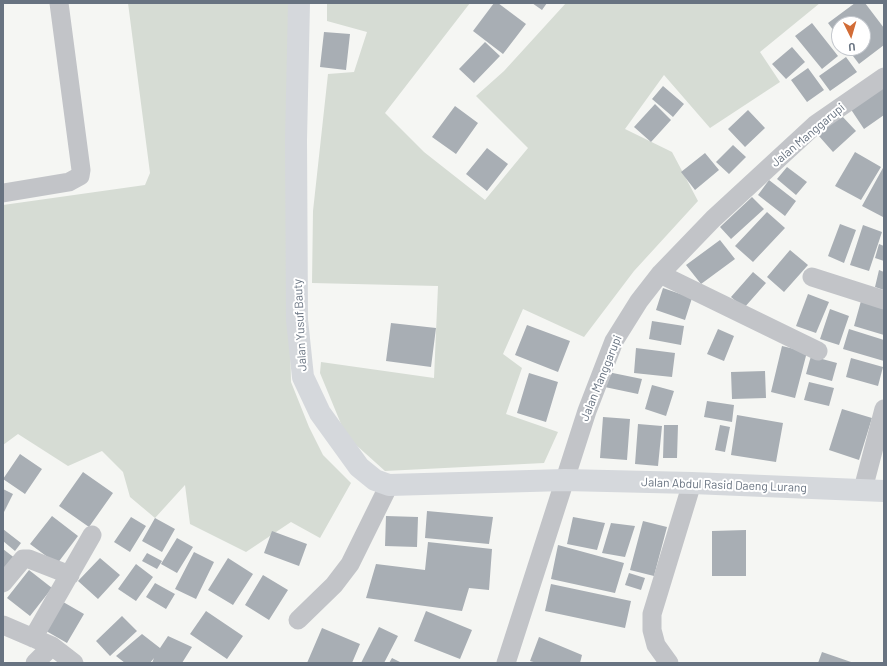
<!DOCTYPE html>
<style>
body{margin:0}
#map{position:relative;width:887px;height:666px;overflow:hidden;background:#f5f6f3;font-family:Barlow,sans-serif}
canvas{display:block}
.frame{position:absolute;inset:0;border:4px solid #687381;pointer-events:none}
.north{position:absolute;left:831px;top:16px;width:40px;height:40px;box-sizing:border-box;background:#fff;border:1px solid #c3c7cd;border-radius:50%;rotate:175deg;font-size:11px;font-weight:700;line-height:16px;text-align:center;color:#687381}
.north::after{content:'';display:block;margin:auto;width:14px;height:18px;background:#d26c36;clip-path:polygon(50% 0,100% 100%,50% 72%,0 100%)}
</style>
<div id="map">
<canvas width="887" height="666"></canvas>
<div class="frame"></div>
<div class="north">U</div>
</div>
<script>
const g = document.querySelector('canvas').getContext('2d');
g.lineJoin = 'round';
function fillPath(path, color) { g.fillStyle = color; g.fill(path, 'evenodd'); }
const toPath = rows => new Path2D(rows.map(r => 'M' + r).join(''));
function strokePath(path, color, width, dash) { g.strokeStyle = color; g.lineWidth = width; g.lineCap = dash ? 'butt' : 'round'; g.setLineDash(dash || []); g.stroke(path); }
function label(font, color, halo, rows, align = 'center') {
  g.font = font + ' Barlow,sans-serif'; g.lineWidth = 4; g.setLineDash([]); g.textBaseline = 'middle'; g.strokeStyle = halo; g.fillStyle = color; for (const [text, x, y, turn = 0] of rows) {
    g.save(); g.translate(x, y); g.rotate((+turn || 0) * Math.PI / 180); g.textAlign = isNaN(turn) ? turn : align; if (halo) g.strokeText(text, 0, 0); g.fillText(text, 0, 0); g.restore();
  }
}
const green = toPath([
 [128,3,291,3,287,196,291,382,309,427,323,455,351,483,320,538,291,522,246,552,190,524,185,485,155,518,130,497,123,472,102,451,68,466,18,434,3,445,3,205,145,185,150,173],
 [327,3,470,3,385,113,424,152,485,200,528,148,476,96,504,71,566,3,820,3,760,52,780,82,710,128,664,75,625,129,672,152,698,201,634,271,584,337,523,309,503,354,522,368,506,414,558,432,544,463,385,471,346,436,320,373,321,362,434,378,438,286,312,283,313,211,328,74,354,72,367,32,327,21]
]);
const building = toPath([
 [494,3,498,3,526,24,503,54,473,31],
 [532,3,547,3,542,10],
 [855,3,865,3,884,28,884,45,859,64,847,48,863,48,863,24,839,24,839,38,828,23],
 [812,23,838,56,822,69,795,36],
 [324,32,350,34,346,70,320,67],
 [485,42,500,56,474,83,459,69],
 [792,47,805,62,786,79,772,64],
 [846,57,857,72,830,91,819,76],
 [808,68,824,90,807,102,791,80],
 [884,85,884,115,864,129,850,108],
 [663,86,684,104,673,117,652,99],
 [655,104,671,120,651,142,634,127],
 [455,106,478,123,456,154,432,137],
 [748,110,765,128,745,147,728,129],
 [841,115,856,131,833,152,818,135],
 [733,145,746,157,729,174,716,162],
 [487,148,508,164,487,191,466,174],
 [855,152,881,167,861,200,835,186],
 [705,153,719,170,695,190,681,172],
 [884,166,884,215,883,217,862,206],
 [787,167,807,182,796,195,777,179],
 [769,180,796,201,785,216,758,195],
 [752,197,764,209,731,239,720,227],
 [767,212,785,228,753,262,735,246],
 [840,224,856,230,844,263,828,256],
 [863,225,882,232,869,271,850,265],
 [720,240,735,259,701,284,686,265],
 [879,244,884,246,884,261,875,258],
 [790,250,808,265,784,292,767,277],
 [879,270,884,272,884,290,875,287],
 [753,272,766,283,744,308,731,297],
 [663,288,692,298,685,320,656,310],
 [808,294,829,302,816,333,796,326],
 [861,301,884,308,884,335,854,326],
 [830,309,849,316,839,345,820,339],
 [652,321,684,326,681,345,649,339],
 [391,323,436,328,431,367,386,361],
 [527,325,570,341,558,372,515,355],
 [718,329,734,336,724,361,707,354],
 [849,329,884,340,884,361,843,349],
 [782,346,807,352,795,398,771,392],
 [636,348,675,353,672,377,634,373],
 [811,356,837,363,832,381,806,374],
 [851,358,883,367,878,386,846,377],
 [603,371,642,379,638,394,600,386],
 [765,371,766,398,732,399,731,372],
 [529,373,558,382,546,422,517,413],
 [809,382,834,388,829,406,804,400],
 [652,385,674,391,666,416,645,409],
 [707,401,734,405,732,422,704,417],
 [842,409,872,418,859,460,829,450],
 [737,415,783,423,776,462,731,455],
 [603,417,630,419,627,460,600,458],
 [638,424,662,426,658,466,635,464],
 [664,425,678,425,677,458,663,458],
 [720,425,730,427,725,452,715,450],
 [20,454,42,469,25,494,3,479],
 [83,472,113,493,89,527,59,506],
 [3,489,13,494,3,514],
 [427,511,493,517,489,544,425,538],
 [52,516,78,536,57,564,30,544],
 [386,516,418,517,417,547,385,546],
 [131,517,146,526,130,552,114,542],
 [573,517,605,523,597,550,567,544],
 [155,518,175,529,162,552,142,541],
 [643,521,667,527,654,576,630,570],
 [611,523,635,526,625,557,602,553],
 [3,529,21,543,15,551,3,541],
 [746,530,746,576,712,576,712,531],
 [272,531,307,544,299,566,264,553],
 [177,538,193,547,177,573,161,564],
 [428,542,492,549,489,590,469,588,462,611,366,598,376,564,425,570],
 [558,545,624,563,615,593,551,579],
 [3,549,16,559,3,575],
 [194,552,214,562,196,599,175,589],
 [147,553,162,561,157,569,142,561],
 [100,558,120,575,98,599,78,581],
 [228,558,253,574,233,605,208,590],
 [136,564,153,577,136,601,118,589],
 [29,570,52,588,30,616,7,598],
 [629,573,645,578,641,590,625,585],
 [263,575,288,590,269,620,245,605],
 [155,583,175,594,166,609,146,597],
 [551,584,631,601,625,628,545,611],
 [58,599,84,614,67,643,41,628],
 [206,611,243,636,227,659,190,634],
 [426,611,472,630,460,659,414,641],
 [122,616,137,631,110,656,96,641],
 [379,627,398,636,384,663,361,663],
 [322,628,360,644,352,663,307,663],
 [142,634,160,648,168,636,192,647,182,663,152,663,154,658,150,663,125,663,116,656],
 [539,637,582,655,580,663,537,663,530,661],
 [822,652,854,663,818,663],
 [392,658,402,663,389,663]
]);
const street = toPath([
 [3,193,69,182,80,176,81,170,59,3],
 [660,274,818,351],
 [812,277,884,300],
 [863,489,884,409],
 [3,583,23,559,29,559,70,575],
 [298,620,334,585,350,564,389,485],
 [3,625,52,646,74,663],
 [33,638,92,535],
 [35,663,52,646],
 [506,663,587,411,614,341,639,301,660,274,713,219,816,124,884,77],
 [669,663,656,645,652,630,652,614,692,483]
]);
const secondary = toPath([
 [299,3,296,140,297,320,303,377,320,413,359,467,375,480,389,485,565,480,692,483,884,491]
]);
const streetNames = [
 ["Jalan Manggarupi",808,135,-40],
 ["Jalan Yusuf Bauty",300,325,-93],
 ["Jalan Manggarupi",601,378,-68],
 ["Jalan Abdul Rasid Daeng Lurang",724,485,2]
];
fillPath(green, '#d6dcd4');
fillPath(building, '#a8aeb4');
strokePath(street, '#c2c4c8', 19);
strokePath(secondary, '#d5d8dc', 22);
label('12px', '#687381', '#fff', streetNames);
</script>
